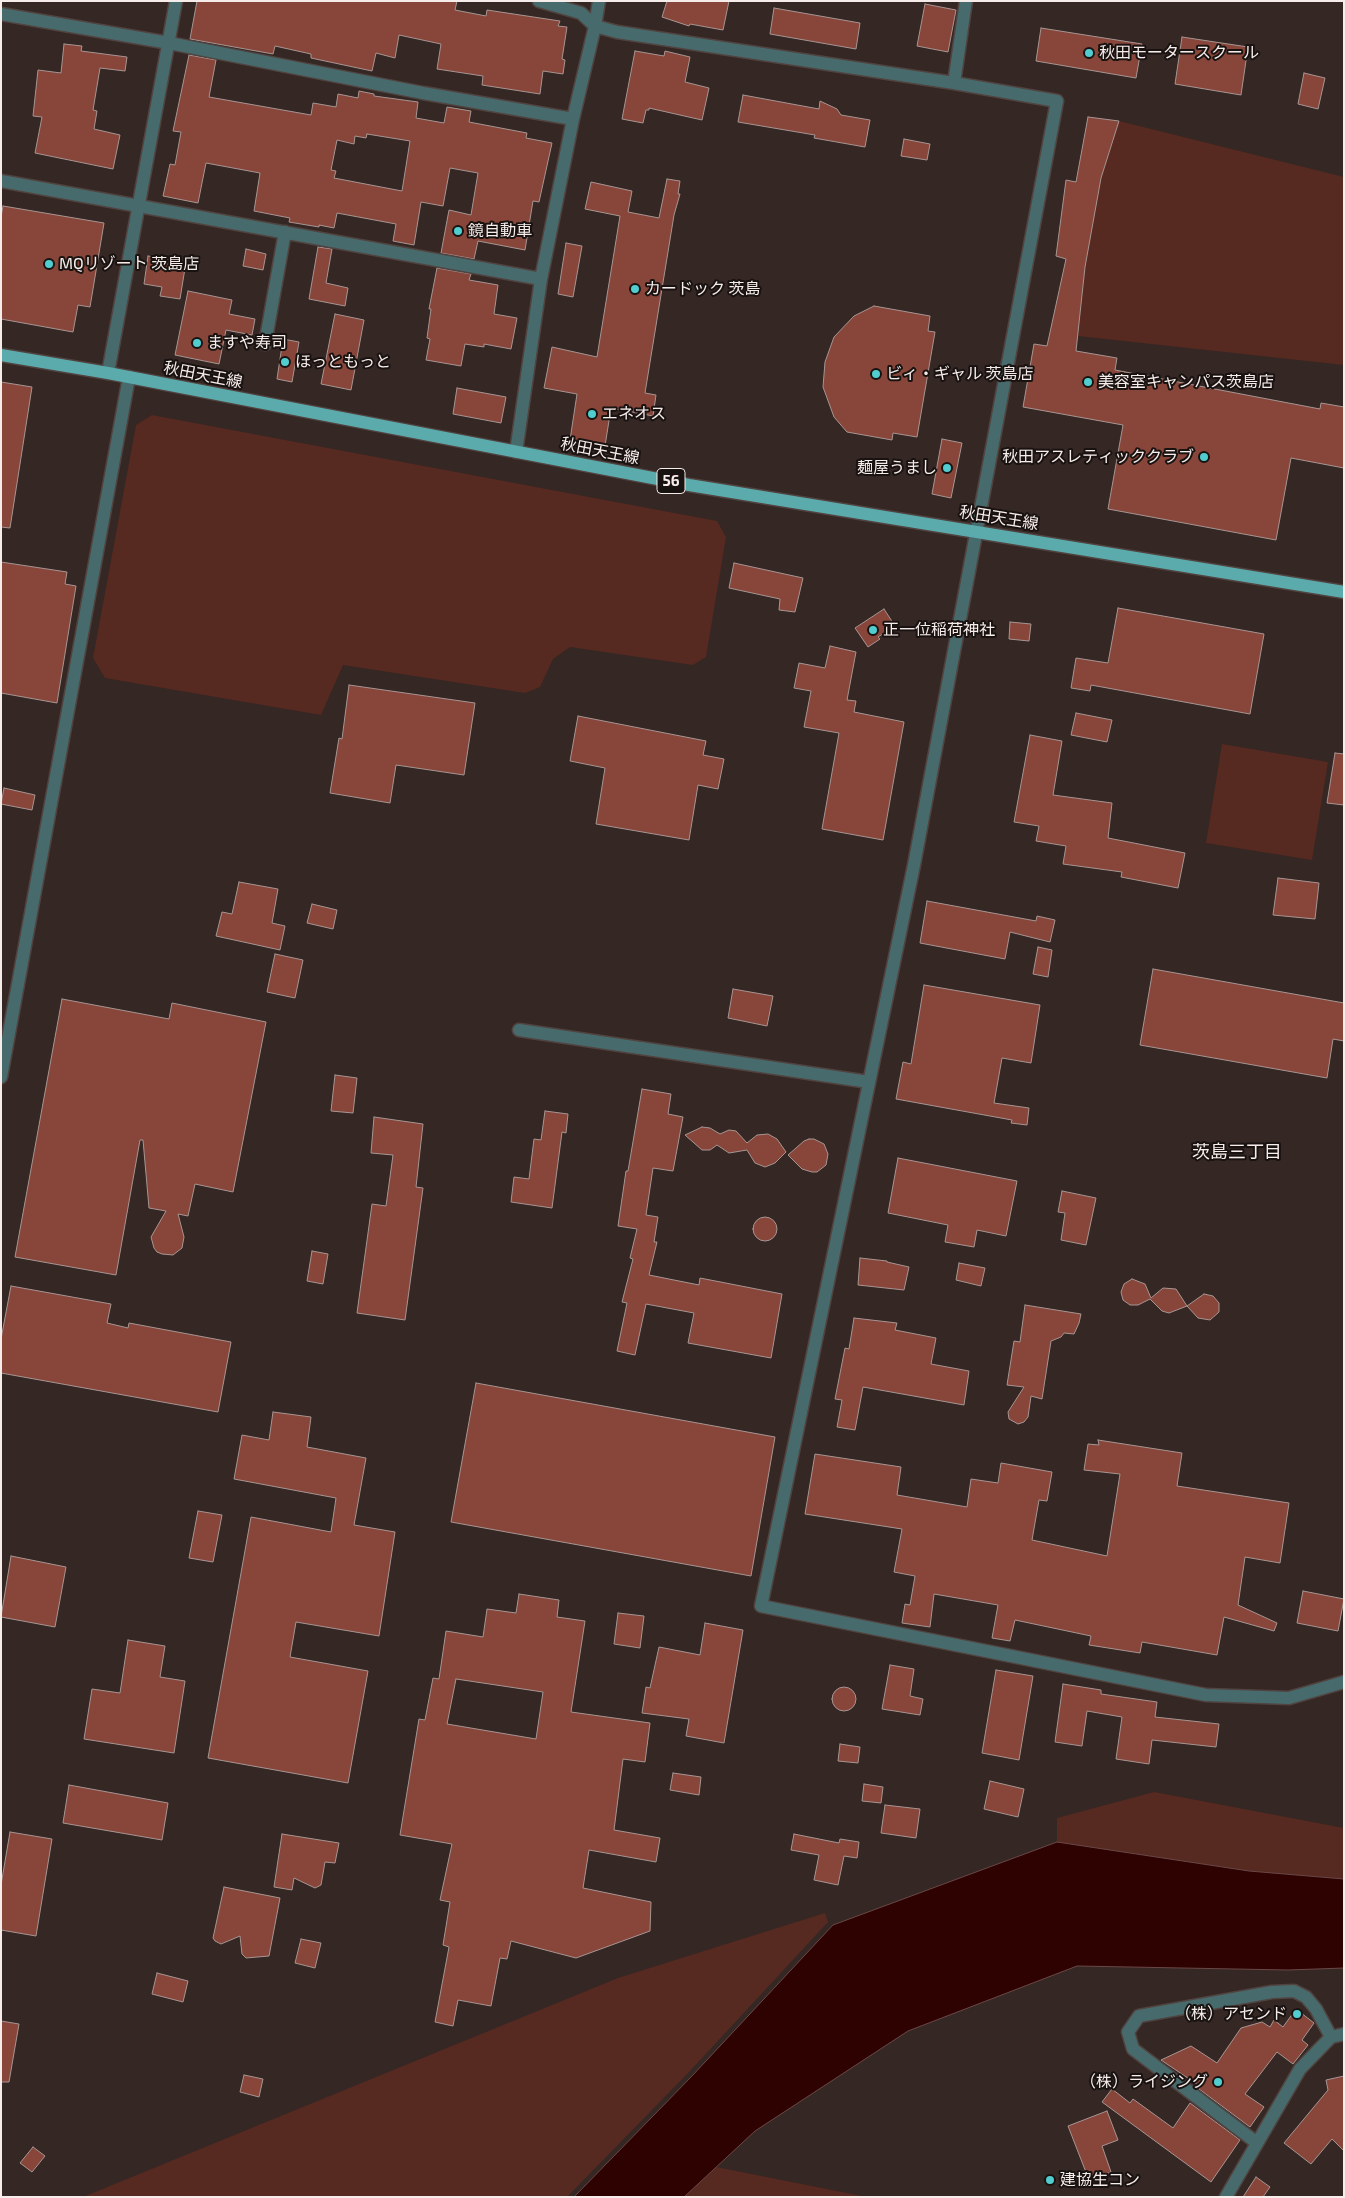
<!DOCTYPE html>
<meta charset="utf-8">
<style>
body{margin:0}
#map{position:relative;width:1345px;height:2198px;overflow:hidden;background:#352724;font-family:"Exo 2",sans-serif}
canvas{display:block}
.frame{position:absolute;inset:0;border:2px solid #f6ecea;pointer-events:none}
</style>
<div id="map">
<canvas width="1345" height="2198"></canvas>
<div class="frame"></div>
</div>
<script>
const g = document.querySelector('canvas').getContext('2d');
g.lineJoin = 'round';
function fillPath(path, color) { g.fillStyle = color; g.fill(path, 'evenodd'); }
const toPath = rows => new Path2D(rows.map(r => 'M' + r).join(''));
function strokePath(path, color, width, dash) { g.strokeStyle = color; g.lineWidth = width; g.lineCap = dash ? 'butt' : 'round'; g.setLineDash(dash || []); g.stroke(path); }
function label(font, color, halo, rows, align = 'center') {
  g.font = font + ' "Exo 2","Noto Sans JP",sans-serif'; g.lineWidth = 4; g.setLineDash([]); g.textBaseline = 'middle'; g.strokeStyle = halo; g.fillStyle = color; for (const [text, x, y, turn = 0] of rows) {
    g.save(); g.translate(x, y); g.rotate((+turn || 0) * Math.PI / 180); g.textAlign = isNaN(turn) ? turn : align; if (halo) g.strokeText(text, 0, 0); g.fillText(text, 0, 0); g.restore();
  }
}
const green = toPath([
 [1119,121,1344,177,1344,365,1078,336,1085,267,1101,178],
 [152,415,717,521,726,537,706,657,693,665,570,647,553,659,540,687,525,693,343,665,321,715,105,678,93,658,136,425],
 [1222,744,1328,762,1312,860,1206,843],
 [1154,1792,1344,1828,1344,1879,1249,1871,1057,1842,1057,1818],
 [825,1913,828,1922,690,2071,567,2197,83,2197,618,1978],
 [716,2167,867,2197,684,2197]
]);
const water = toPath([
 [1057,1842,1249,1871,1344,1879,1344,1968,1288,1970,1077,1966,908,2031,755,2131,684,2197,574,2197,692,2076,833,1925,1057,1842]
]);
const building = toPath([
 [197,1,457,1,455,10,486,16,487,10,560,21,558,26,567,27,562,59,565,60,563,74,543,71,540,94,482,85,483,76,437,69,441,44,399,35,395,58,376,53,372,71,311,58,311,54,275,46,273,54,190,39,197,1],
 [667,1,729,1,723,30,690,24,689,26,662,17,667,1],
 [925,4,956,10,948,52,917,46,925,4],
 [774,8,860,23,856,49,770,34,774,8],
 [1041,28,1142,44,1136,78,1036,61,1041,28],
 [1182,37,1248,47,1241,95,1175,84,1182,37],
 [64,44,82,46,81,51,127,57,125,71,100,68,93,110,97,111,94,129,120,135,113,169,35,153,42,117,33,116,38,70,61,73,64,44],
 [635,51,664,56,665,51,690,57,685,82,709,88,702,120,649,108,649,110,646,110,643,123,622,119,635,51],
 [189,55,216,60,209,97,311,115,313,103,336,107,338,94,358,98,359,91,374,94,374,96,418,102,416,118,444,123,447,107,471,111,469,122,527,133,526,138,552,143,539,202,533,201,525,250,478,241,474,259,441,253,449,210,471,215,478,173,450,168,443,206,421,202,414,245,393,241,396,224,337,213,334,228,319,225,319,227,289,222,290,218,254,211,260,173,206,163,198,203,163,196,170,164,175,165,181,132,173,131,189,55],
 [367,134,410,141,402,191,334,178,336,171,331,170,337,140,354,144,355,136,366,138,367,134],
 [1304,73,1325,78,1318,109,1298,104,1304,73],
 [743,95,819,109,820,101,837,109,841,115,870,120,865,147,814,138,815,135,738,122,743,95],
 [1088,117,1119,121,1101,178,1085,267,1076,351,1117,358,1115,370,1320,409,1321,403,1344,407,1344,468,1291,458,1276,540,1108,509,1123,425,1023,407,1034,344,1047,346,1066,259,1056,256,1066,180,1076,182,1088,117],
 [904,139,930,144,927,160,901,156,904,139],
 [667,179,680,181,678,194,680,194,674,215,645,393,656,395,653,416,611,408,605,446,570,440,577,394,544,388,552,347,597,357,620,216,585,209,591,182,632,191,628,212,659,218,667,179],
 [3,206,104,223,90,307,78,305,73,332,1,319,1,217,3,206],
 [566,243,582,246,573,297,558,294,566,243],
 [318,247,332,249,326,283,348,288,345,306,309,299,318,247],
 [246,249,266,254,263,270,243,266,246,249],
 [148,256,186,262,180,299,160,296,162,287,144,284,148,256],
 [437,268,471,274,469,280,498,285,494,314,517,318,511,349,484,344,484,347,465,344,461,366,426,360,430,339,427,338,431,309,429,309,437,268],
 [188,291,232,300,229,314,255,319,252,335,226,330,219,364,175,355,188,291],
 [874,306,930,316,928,331,935,332,917,437,893,433,892,440,847,432,834,417,823,387,825,362,834,337,854,316,874,306],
 [335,314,364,320,351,390,321,384,335,314],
 [283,339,299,342,292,382,277,379,283,339],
 [1,382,32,387,10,528,1,527,1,382],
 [457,388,506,397,501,423,453,414,457,388],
 [942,439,962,443,951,498,932,494,942,439],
 [1,562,67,572,65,584,76,586,57,703,1,693,1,562],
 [734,563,803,578,795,612,779,610,780,599,729,588,734,563],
 [1118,608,1264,634,1250,714,1091,685,1090,691,1071,688,1076,658,1108,663,1118,608],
 [884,609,895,626,878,637,880,639,868,647,855,628,884,609],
 [1010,622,1031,624,1029,641,1009,639,1010,622],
 [830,646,856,652,847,700,856,701,854,712,904,722,883,840,822,829,839,733,804,727,811,691,794,688,799,663,825,668,830,646],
 [349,685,475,703,464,775,396,765,390,803,330,793,339,738,342,739,349,685],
 [1076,713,1112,720,1107,742,1071,735,1076,713],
 [578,716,706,741,703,755,724,759,718,789,698,785,689,840,596,824,605,768,570,761,578,716],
 [1030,735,1062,741,1053,795,1112,803,1108,838,1185,853,1178,888,1121,877,1122,872,1063,864,1066,846,1036,841,1039,826,1014,822,1030,735],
 [1335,753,1344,754,1344,805,1327,803,1335,753],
 [4,788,35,795,32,810,1,804,4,788],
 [1278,878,1319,883,1315,919,1273,915,1278,878],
 [239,882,278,889,272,923,285,926,280,950,216,936,222,912,232,914,239,882],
 [927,901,1036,921,1037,916,1055,920,1050,942,1010,932,1005,959,920,943,927,901],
 [312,904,337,910,333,929,307,923,312,904],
 [1038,947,1052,950,1048,977,1033,974,1038,947],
 [275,954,303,960,295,998,267,992,275,954],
 [1153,969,1344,1003,1344,1041,1333,1039,1327,1078,1140,1045,1153,969],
 [924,985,1040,1005,1031,1063,1002,1058,994,1103,1029,1108,1027,1125,1011,1123,1012,1120,896,1099,903,1062,911,1064,924,985],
 [733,989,773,996,767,1026,728,1018,733,989],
 [62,999,169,1019,172,1003,266,1022,233,1192,195,1184,188,1216,178,1214,184,1237,182,1248,173,1255,162,1254,157,1252,154,1248,151,1237,166,1211,149,1208,143,1140,140,1140,116,1275,15,1257,62,999],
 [335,1075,357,1078,353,1113,331,1111,335,1075],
 [642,1089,671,1094,668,1114,683,1117,673,1171,653,1168,646,1215,658,1217,654,1242,657,1242,649,1275,699,1285,700,1278,782,1294,771,1358,688,1343,694,1313,646,1304,635,1355,617,1351,627,1303,622,1302,633,1259,630,1258,637,1229,618,1226,626,1171,628,1171,642,1089],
 [545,1111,568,1114,566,1133,562,1132,552,1208,511,1202,514,1177,529,1179,534,1139,541,1140,545,1111],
 [374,1117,423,1124,416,1187,423,1188,405,1320,357,1313,372,1204,386,1206,393,1155,371,1153,374,1117],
 [702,1127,710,1128,720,1134,729,1130,736,1131,747,1143,757,1135,768,1134,777,1139,786,1152,775,1163,765,1167,755,1163,747,1150,729,1153,717,1145,710,1150,702,1150,685,1135,702,1127],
 [809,1139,814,1139,824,1144,828,1154,826,1165,817,1172,812,1172,802,1169,788,1155,804,1141,809,1139],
 [898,1158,1017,1181,1006,1236,977,1230,974,1247,945,1242,948,1225,888,1213,898,1158],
 [1062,1191,1096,1198,1086,1245,1061,1240,1065,1213,1058,1212,1062,1191],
 '753 1229a12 12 0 1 1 24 0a12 12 0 1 1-24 0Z',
 [312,1251,328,1254,323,1284,307,1281,312,1251],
 [860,1258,887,1261,887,1262,909,1267,904,1290,858,1285,860,1258],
 [959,1263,985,1268,981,1286,956,1280,959,1263],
 [1132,1279,1145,1284,1151,1298,1163,1288,1176,1289,1187,1306,1169,1313,1162,1311,1150,1299,1138,1305,1130,1305,1123,1300,1121,1292,1124,1284,1132,1279],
 [11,1286,111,1304,107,1323,128,1328,129,1323,231,1342,218,1412,1,1373,1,1339,11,1286],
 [1204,1294,1213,1296,1219,1303,1219,1312,1210,1320,1198,1318,1187,1306,1204,1294],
 [1025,1305,1081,1314,1079,1323,1074,1334,1064,1333,1061,1337,1051,1341,1042,1399,1031,1396,1028,1417,1024,1422,1018,1424,1009,1419,1008,1412,1024,1387,1007,1385,1014,1341,1020,1342,1025,1305],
 [854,1318,897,1323,895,1330,936,1338,931,1364,969,1371,964,1405,863,1387,855,1430,837,1427,842,1400,835,1399,845,1348,849,1349,854,1318],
 [476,1383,775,1437,751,1576,451,1522,476,1383],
 [273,1412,311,1417,307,1447,366,1458,354,1525,395,1532,379,1636,296,1622,290,1657,368,1671,348,1783,208,1758,251,1517,331,1532,336,1498,234,1479,242,1435,269,1440,273,1412],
 [1098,1440,1182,1453,1177,1486,1289,1503,1280,1563,1245,1557,1238,1605,1277,1623,1274,1631,1224,1617,1217,1655,1142,1642,1140,1653,1089,1645,1091,1636,1015,1620,1010,1641,992,1638,998,1605,934,1594,930,1627,902,1623,905,1604,910,1605,915,1576,894,1572,902,1529,805,1514,815,1454,901,1467,897,1495,967,1507,971,1479,998,1483,1001,1463,1052,1472,1047,1501,1039,1500,1032,1540,1107,1556,1120,1474,1084,1470,1088,1444,1099,1445,1098,1440],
 [198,1511,222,1515,213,1562,189,1558,198,1511],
 [11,1556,66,1567,55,1627,1,1617,11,1556],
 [1303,1591,1344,1599,1338,1631,1297,1623,1303,1591],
 [519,1594,559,1600,557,1617,585,1621,571,1712,650,1723,645,1762,623,1759,614,1830,660,1838,656,1862,589,1850,583,1888,651,1902,650,1931,576,1958,511,1941,507,1959,500,1958,491,2006,458,2000,453,2026,435,2022,449,1947,443,1945,450,1902,440,1900,452,1844,400,1835,419,1719,425,1720,433,1678,439,1679,446,1631,483,1637,487,1609,516,1613,519,1594],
 [456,1679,543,1692,536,1739,447,1724,456,1679],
 [618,1613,644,1616,640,1648,614,1644,618,1613],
 [705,1623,743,1630,724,1743,686,1736,689,1719,642,1713,646,1687,650,1688,659,1647,700,1655,705,1623],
 [128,1640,165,1646,160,1677,185,1681,174,1753,84,1739,92,1689,120,1693,128,1640],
 [890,1665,914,1669,910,1696,923,1699,920,1715,882,1709,890,1665],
 [996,1670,1033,1676,1019,1760,982,1753,996,1670],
 [1063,1684,1101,1690,1101,1694,1157,1702,1155,1717,1219,1724,1216,1747,1152,1740,1149,1764,1116,1759,1122,1717,1087,1711,1082,1746,1055,1742,1063,1684],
 '832 1699a12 12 0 1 1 24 0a12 12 0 1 1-24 0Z',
 [840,1744,860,1747,858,1763,838,1761,840,1744],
 [673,1773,701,1777,699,1795,670,1790,673,1773],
 [990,1781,1024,1789,1018,1817,984,1809,990,1781],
 [864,1784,883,1787,881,1803,862,1801,864,1784],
 [69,1785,168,1803,162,1840,63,1823,69,1785],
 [885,1805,920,1809,916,1838,881,1833,885,1805],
 [10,1832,52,1839,36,1936,1,1930,1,1885,10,1832],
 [282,1834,339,1843,335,1863,325,1862,321,1885,315,1888,294,1878,292,1890,274,1887,282,1834],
 [794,1834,839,1843,840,1839,859,1842,857,1858,844,1856,838,1885,814,1880,819,1855,791,1850,794,1834],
 [224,1887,280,1898,269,1956,246,1958,242,1954,240,1936,221,1944,215,1941,213,1938,224,1887],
 [301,1939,321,1943,315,1968,295,1963,301,1939],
 [157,1973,188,1981,183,2002,152,1994,157,1973],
 [1296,2009,1314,2023,1302,2040,1308,2045,1293,2064,1277,2052,1245,2094,1264,2107,1250,2127,1199,2089,1201,2087,1161,2060,1191,2046,1217,2063,1241,2028,1262,2022,1270,2027,1274,2020,1283,2027,1296,2009],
 [1,2021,19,2024,9,2082,1,2082,1,2021],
 [244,2075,263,2079,259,2097,240,2092,244,2075],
 [1344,2076,1344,2151,1332,2139,1311,2164,1284,2143,1328,2090,1326,2080,1344,2076],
 [1112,2089,1130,2103,1133,2099,1173,2128,1190,2103,1240,2140,1211,2182,1102,2102,1112,2089],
 [1107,2111,1118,2140,1102,2146,1111,2172,1089,2180,1068,2126,1107,2111],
 [33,2147,45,2156,32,2172,20,2163,33,2147],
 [1256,2177,1270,2187,1263,2197,1243,2197,1256,2177]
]);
const minor = toPath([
 [539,1,581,13,595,26,617,32,954,83,1057,101,914,865,761,1606,1206,1695,1289,1698,1344,1682],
 [1,14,169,43,423,93,573,119],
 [954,83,966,1],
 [1,181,541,279],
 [265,344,285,232],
 [516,452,541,279,573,119,595,26,599,1],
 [519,1030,869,1082],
 [1,1077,129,377],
 [1257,2143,1133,2049,1128,2032,1139,2016,1272,1992,1294,1991,1306,1997,1316,2009,1331,2037],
 [1226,2197,1300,2069,1331,2037,1344,2034]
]);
const tertiary = toPath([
 [108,373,176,1]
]);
const primary = toPath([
 [1,355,108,373,689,485,1344,592]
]);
const markers = [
 [1089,53,5,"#52cdcf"],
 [458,231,5,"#52cdcf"],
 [49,264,5,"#52cdcf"],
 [635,289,5,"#52cdcf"],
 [197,343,5,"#52cdcf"],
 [285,362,5,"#52cdcf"],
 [876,374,5,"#52cdcf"],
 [1088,382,5,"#52cdcf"],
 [592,414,5,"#52cdcf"],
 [1204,457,5,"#52cdcf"],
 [947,468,5,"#52cdcf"],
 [873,630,5,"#52cdcf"],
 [1297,2014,5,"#52cdcf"],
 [1218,2082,5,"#52cdcf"],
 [1050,2180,5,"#52cdcf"]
];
const shields = [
 [671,481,28]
];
const shieldNames = [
 ["56",671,481]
];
const poiNames = [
 ["秋田モータースクール",1099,53],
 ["鏡自動車",468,231],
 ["MQリゾート 茨島店",59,264],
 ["カードック 茨島",645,289],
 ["ますや寿司",207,343],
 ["ほっともっと",295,362],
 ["ビィ・ギャル 茨島店",886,374],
 ["美容室キャンパス茨島店",1098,382],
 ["エネオス",602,414],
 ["秋田アスレティッククラブ",1194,457,"right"],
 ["麺屋うまし",937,468,"right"],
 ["正一位稲荷神社",883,630],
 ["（株）アセンド",1287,2014,"right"],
 ["（株）ライジング",1208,2082,"right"],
 ["建協生コン",1060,2180]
];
const streetNames = [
 ["秋田天王線",203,375,11],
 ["秋田天王線",600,451,11],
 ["秋田天王線",999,518,9]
];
const neighbourhoodNames = [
 ["茨島三丁目",1237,1152]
];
fillPath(green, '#562921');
fillPath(water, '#2e0201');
strokePath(water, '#6a4847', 1);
fillPath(building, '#88463b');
strokePath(building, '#a79592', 1);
strokePath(minor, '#504340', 15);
strokePath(tertiary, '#504340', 15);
strokePath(primary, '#504340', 15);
strokePath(minor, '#476b6c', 12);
strokePath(tertiary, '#476b6c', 12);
strokePath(primary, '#5cabac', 12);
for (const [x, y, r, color] of markers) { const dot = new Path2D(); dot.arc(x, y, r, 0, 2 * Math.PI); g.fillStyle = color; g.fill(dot); strokePath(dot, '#181210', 2); }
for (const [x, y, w] of shields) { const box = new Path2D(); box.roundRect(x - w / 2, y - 12.5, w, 25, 4); g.fillStyle = '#181210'; g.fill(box); strokePath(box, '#f6ecea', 1); }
label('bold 15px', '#f6ecea', null, shieldNames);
label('16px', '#f6ecea', '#181210', poiNames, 'left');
label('16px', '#f6ecea', '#181210', streetNames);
label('18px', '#f6ecea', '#181210', neighbourhoodNames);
</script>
